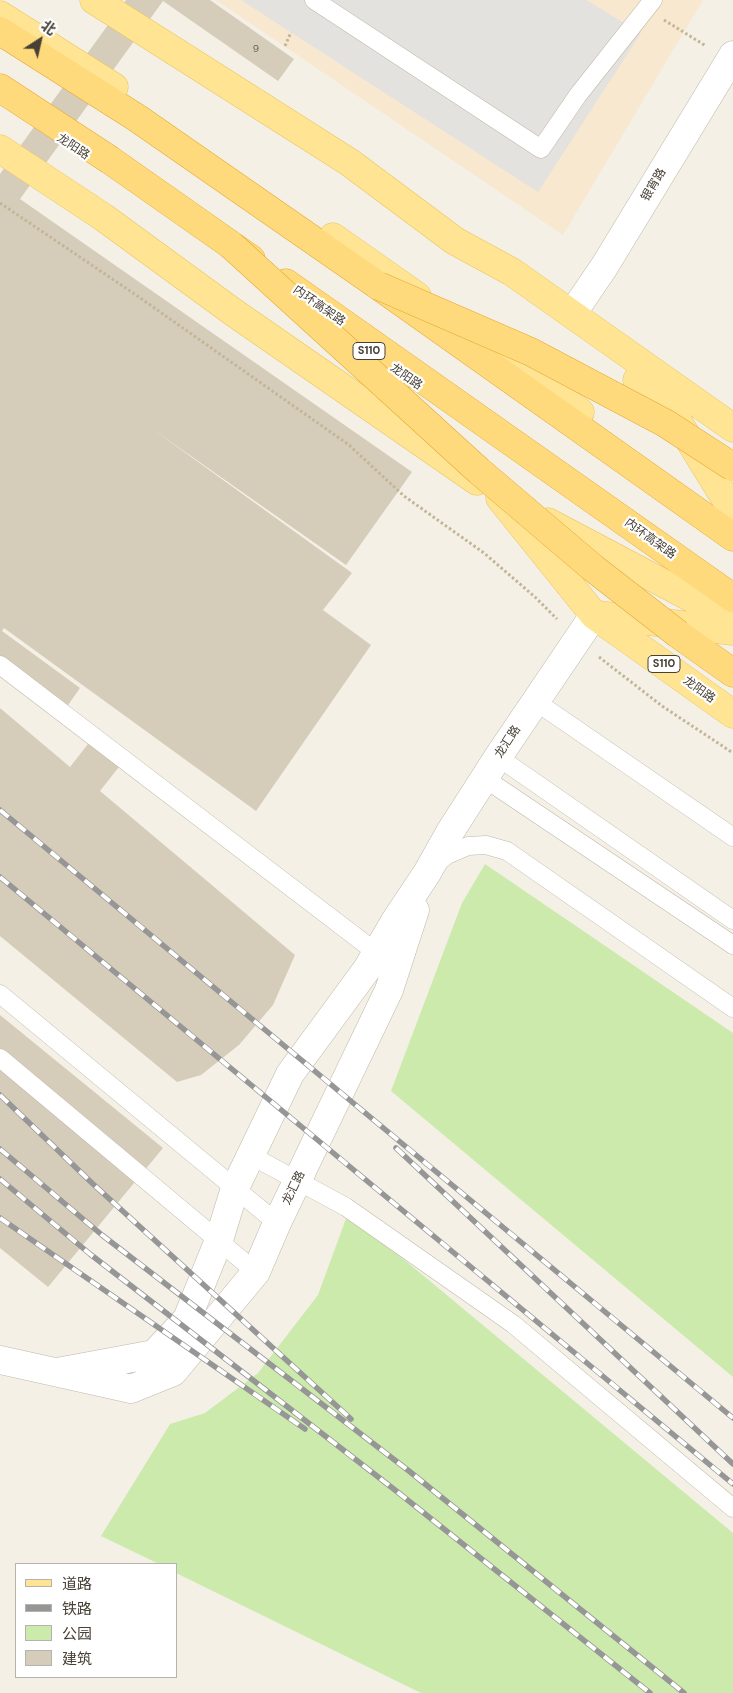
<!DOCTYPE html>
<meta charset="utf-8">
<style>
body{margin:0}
#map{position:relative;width:733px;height:1693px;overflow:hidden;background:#f4f0e6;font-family:"DM Sans","Noto Sans SC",sans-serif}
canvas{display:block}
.legend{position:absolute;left:15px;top:1563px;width:162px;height:115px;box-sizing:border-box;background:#fff;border:1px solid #b5b3ae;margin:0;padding:6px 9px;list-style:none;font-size:15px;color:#474035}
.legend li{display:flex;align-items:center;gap:10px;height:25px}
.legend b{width:25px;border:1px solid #b5b3ae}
.north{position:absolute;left:15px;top:15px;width:50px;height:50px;-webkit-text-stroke:4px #fff;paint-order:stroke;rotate:35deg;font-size:14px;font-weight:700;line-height:20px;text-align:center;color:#474035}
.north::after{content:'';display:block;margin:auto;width:18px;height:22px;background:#474035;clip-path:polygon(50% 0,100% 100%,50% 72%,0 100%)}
</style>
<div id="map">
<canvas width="733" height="1693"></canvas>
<ul class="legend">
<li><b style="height:6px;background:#ffe493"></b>道路</li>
<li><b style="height:6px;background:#969696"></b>铁路</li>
<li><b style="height:14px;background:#cceaac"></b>公园</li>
<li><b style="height:14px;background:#d6ccba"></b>建筑</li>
</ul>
<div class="north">北</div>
</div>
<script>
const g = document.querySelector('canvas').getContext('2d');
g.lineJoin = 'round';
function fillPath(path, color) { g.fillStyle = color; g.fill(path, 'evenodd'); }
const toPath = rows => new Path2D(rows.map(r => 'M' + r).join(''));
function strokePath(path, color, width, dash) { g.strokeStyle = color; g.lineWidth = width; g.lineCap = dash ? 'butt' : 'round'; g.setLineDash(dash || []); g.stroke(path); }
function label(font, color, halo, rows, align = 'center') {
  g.font = font + ' "DM Sans","Noto Sans SC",sans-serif'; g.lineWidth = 4.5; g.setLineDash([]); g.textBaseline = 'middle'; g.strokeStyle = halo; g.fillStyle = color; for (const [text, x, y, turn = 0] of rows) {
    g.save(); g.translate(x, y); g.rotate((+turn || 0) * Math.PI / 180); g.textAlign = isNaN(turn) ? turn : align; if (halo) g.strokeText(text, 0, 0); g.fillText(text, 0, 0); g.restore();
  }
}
const commercial = toPath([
 [216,0,703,0,563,235]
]);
const green = toPath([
 [485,864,733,1033,733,1377,391,1091,462,903],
 [348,1213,733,1533,733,1693,421,1693,176,1573,176,1564,159,1564,101,1536,170,1424,205,1413,258,1373,318,1295]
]);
const parking = toPath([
 [241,0,586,0,641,33,538,192]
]);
const building = toPath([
 [126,0,210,0,294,59,278,81,163,1,20,199,412,472,346,565,151,428,352,573,323,610,371,645,256,811,4,628,2,631,80,688,66,708,0,660,0,174],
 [0,708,70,767,95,735,126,758,100,791,295,955,273,1005,239,1045,201,1075,177,1082,0,936],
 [0,1015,163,1148,48,1287,0,1248]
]);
const path = toPath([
 [664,20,706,46],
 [285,46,291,32],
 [0,203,136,295,349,445,404,496,484,553,535,597,557,619],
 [599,657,662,706,733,753]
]);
const service = toPath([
 [314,0,541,149,578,95,653,0],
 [0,665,377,953],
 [535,701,733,837],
 [498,757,733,920],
 [484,778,733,945],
 [436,864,447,855,468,846,486,845,507,851,733,1008],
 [0,994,277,1223],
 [0,1058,256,1272],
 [250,1155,346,1207,513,1324,733,1508]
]);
const minor = toPath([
 [572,314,604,267,733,55],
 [0,1360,131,1389,173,1372,256,1272,277,1223,389,990,415,910],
 [57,1372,154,1354,187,1319,219,1240,235,1188,290,1074,367,969,395,921,427,873,450,832,498,757,594,615]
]);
const primary = toPath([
 [94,0,349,162,455,241,512,272,733,428],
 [0,15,114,87],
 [0,149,103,217,233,312,477,481],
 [333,237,417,296],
 [466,331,580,412],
 [637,380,663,401,675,417,733,511],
 [500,498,594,615,733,714],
 [548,522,733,620],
 [598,615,733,631]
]);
const trunk = toPath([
 [0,31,137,118,379,286,733,537],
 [0,88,110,160,251,259],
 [286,283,733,598],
 [678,634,733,673]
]);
const rail = toPath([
 [0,810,733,1418],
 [0,877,733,1484],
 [0,1095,93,1184,351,1419],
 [396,1148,733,1464],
 [0,1149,102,1235,409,1471,684,1693],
 [0,1179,90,1254,395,1490,650,1693],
 [0,1218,305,1429]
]);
const trunkBridge = toPath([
 [231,245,479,471,593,568,678,634],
 [379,286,531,352,665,423,733,467]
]);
const numberNames = [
 ["9",256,49]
];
const shields = [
 [369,351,32],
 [664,664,32]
];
const shieldNames = [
 ["S110",369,351],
 ["S110",664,664]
];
const streetNames = [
 ["龙阳路",73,147,33],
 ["银宵路",654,185,-59],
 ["内环高架路",319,306,35],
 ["龙阳路",406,377,35],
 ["内环高架路",650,539,36],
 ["龙阳路",699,690,36],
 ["龙汇路",508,742,-57],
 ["龙汇路",294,1188,-64]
];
fillPath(commercial, '#f7e8cf');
fillPath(green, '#cceaac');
fillPath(parking, '#e4e2de');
fillPath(building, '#d6ccba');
strokePath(service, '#bfb8a8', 19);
strokePath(minor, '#bfb8a8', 29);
strokePath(primary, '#e9c45e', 29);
strokePath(trunk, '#e4a82f', 29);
strokePath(path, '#c2b598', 3, [2.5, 2.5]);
strokePath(service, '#fff', 18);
strokePath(minor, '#fff', 28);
strokePath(primary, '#ffe493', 28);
strokePath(trunk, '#ffda7c', 28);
strokePath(rail, '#969696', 5.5);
strokePath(rail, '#fff', 4, [11]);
strokePath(trunkBridge, '#e4a82f', 29, []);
strokePath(trunkBridge, '#ffda7c', 28);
label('10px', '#6b6356', null, numberNames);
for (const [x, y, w] of shields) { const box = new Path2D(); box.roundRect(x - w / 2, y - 8.5, w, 17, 4); g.fillStyle = '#fff'; g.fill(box); strokePath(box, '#474035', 1); }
label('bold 11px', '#474035', null, shieldNames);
label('12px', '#474035', '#fff', streetNames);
</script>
